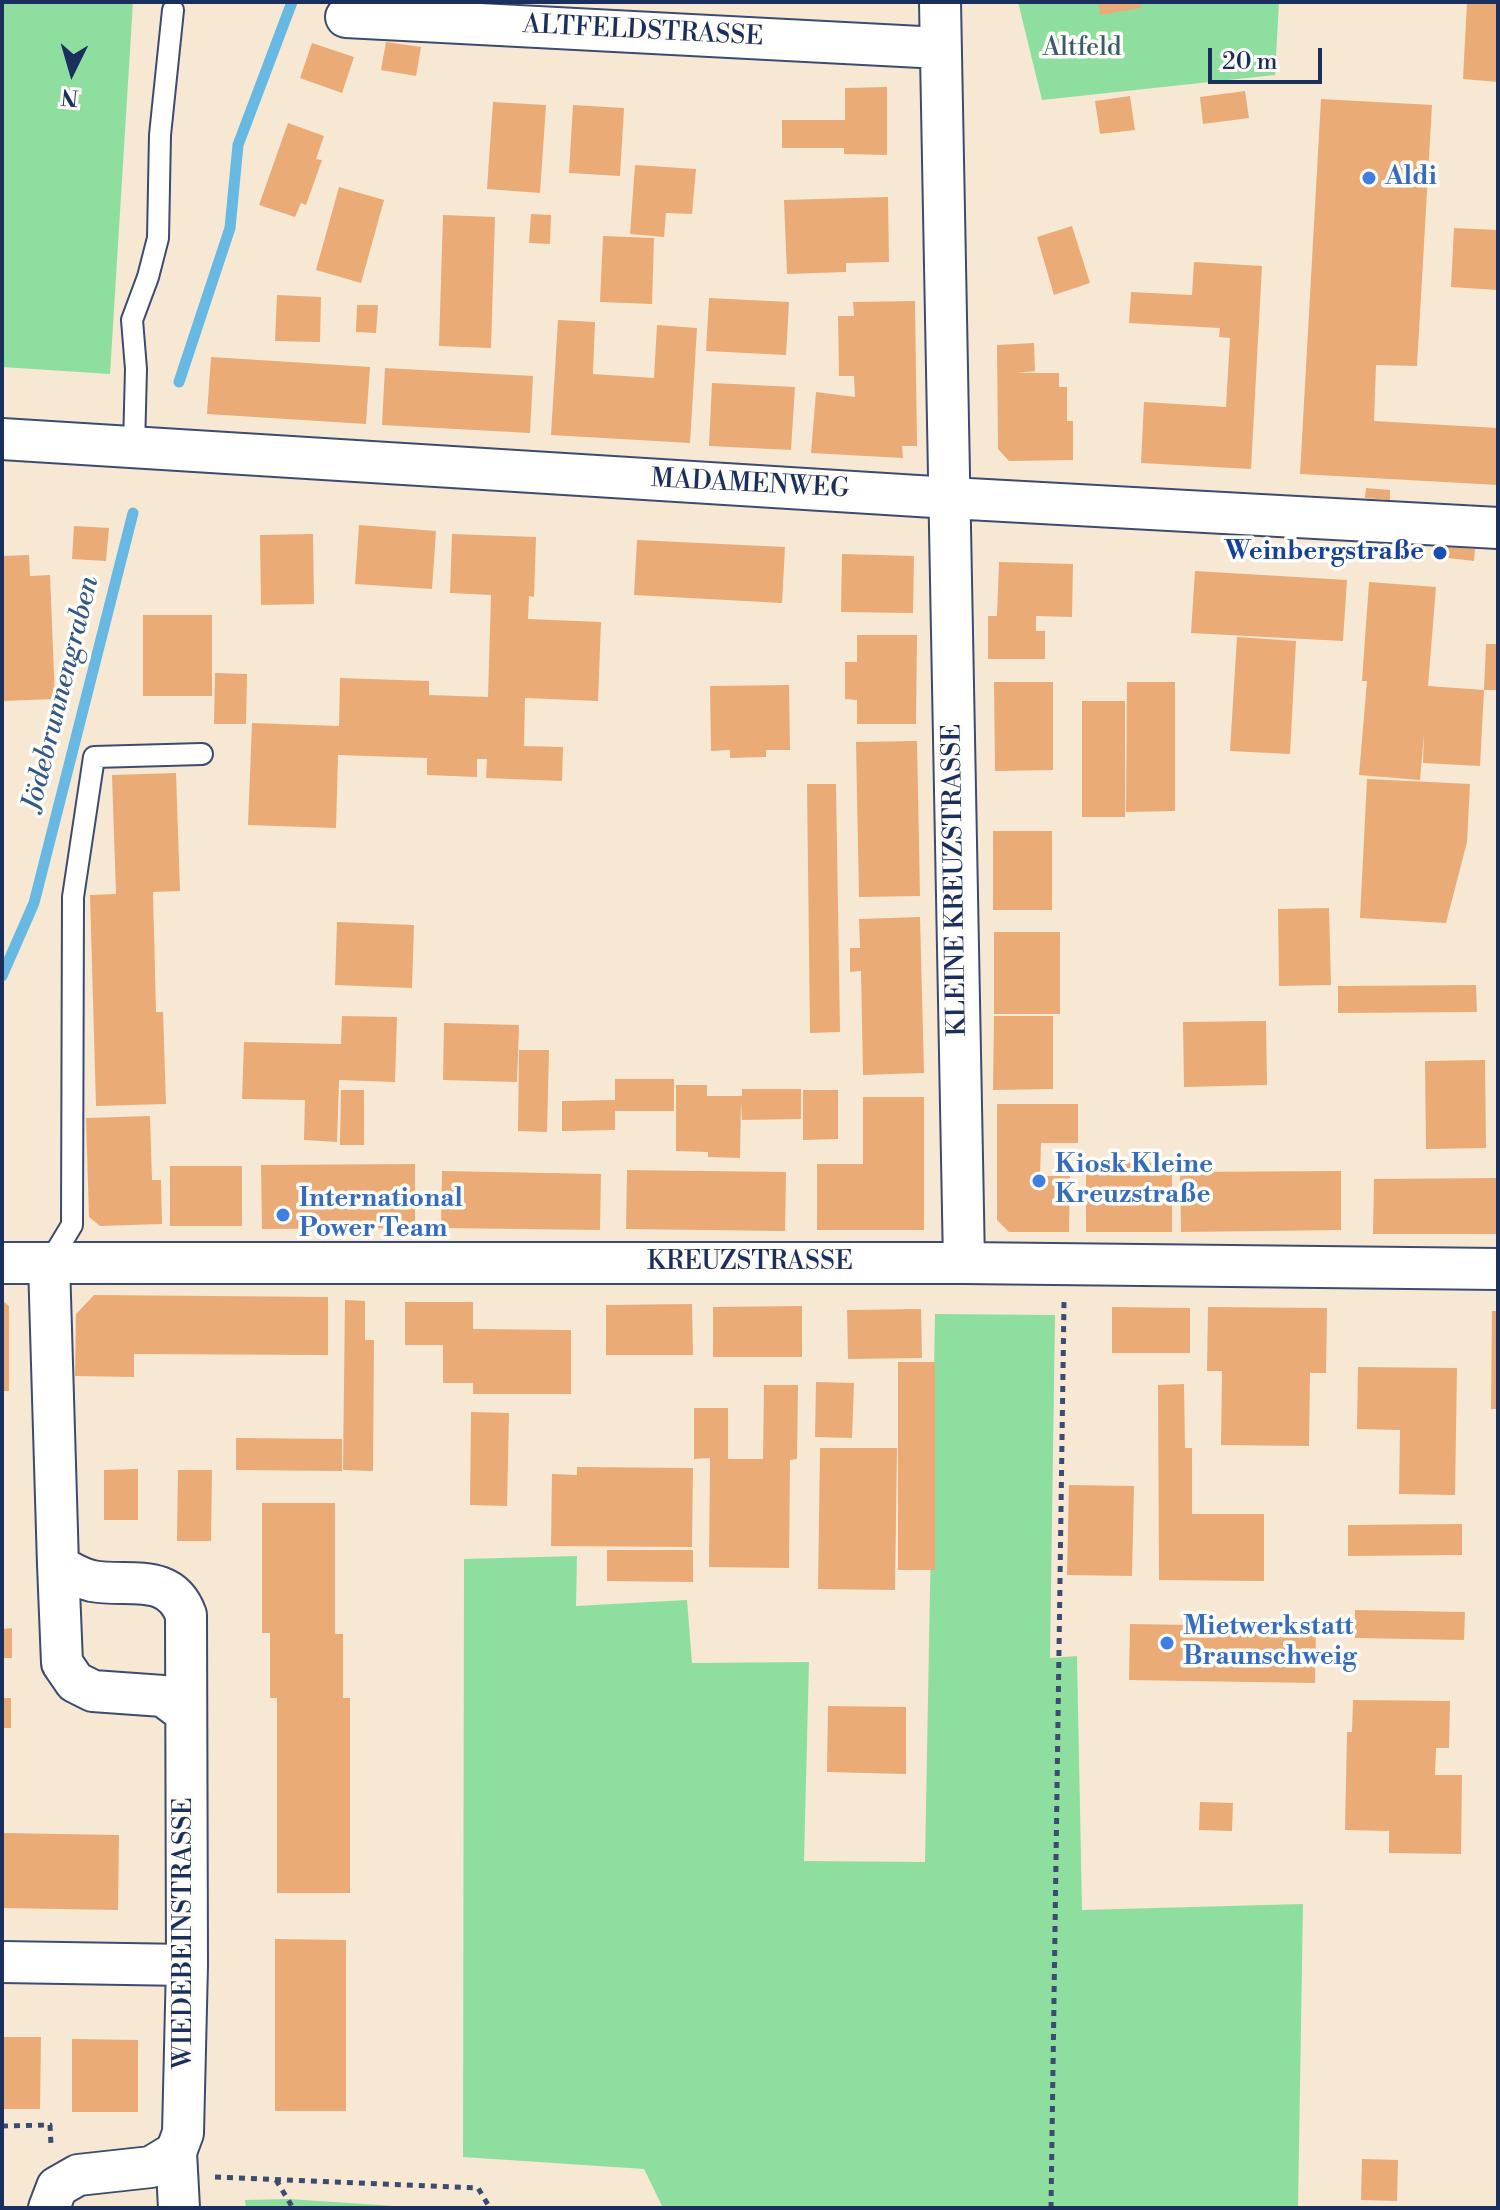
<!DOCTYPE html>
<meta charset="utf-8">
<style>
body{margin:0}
#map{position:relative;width:1500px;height:2210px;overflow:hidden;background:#f7e8d4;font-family:"Libre Bodoni",serif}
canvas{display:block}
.frame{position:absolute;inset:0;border:4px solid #1b2f5e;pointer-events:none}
.north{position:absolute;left:32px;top:32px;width:80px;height:80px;-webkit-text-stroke:6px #fdfcf7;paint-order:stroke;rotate:185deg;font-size:22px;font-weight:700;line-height:32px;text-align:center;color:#1b2f5e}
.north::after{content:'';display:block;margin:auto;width:28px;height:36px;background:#1b2f5e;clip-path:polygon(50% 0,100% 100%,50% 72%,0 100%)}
.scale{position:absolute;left:1208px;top:48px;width:114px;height:36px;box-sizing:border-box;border:4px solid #1b2f5e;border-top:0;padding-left:10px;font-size:24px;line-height:28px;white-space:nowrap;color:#1b2f5e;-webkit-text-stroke:6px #fdfcf7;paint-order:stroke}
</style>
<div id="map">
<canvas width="1500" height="2210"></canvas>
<div class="frame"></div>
<div class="north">N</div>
<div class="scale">20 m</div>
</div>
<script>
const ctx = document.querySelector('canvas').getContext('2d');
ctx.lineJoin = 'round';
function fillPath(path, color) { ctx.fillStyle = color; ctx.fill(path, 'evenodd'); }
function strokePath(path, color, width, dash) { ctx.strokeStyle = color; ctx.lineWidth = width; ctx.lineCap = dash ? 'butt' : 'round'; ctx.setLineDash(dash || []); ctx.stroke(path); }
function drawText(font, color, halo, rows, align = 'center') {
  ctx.font = font + ' "Libre Bodoni",serif'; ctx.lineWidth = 7; ctx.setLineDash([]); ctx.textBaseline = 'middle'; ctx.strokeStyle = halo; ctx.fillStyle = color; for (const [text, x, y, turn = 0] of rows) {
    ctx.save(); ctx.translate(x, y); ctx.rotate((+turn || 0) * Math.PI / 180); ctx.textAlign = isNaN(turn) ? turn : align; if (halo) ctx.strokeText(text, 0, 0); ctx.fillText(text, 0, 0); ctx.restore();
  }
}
fillPath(new Path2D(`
 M2 2H133L110 374 2 367Z
 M1018 2H1279L1275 75 1042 100Z
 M935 1314 1055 1315 1050 1658 1077 1656 1082 1910 1303 1904 1298 2208H663L644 2169 463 2157 464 1559 577 1556 576 1606 687 1600 692 1663 809 1662 804 1861 925 1862Z
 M288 2199 425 2208H246L245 2200Z`), '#8edf9f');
strokePath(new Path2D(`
 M179 382 230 228 238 145 292 2
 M2 976 34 903 133 513`), '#67b9e3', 11);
fillPath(new Path2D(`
 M1098 2H1140L1141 8 1100 15Z
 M1467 2H1498V82L1463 79Z
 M386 42 421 47 416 76 381 70Z
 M312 43 354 57 342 93 300 78Z
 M887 87V155L844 154V148H782V120H845V88Z
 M1245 91 1249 118 1203 124 1200 97Z
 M1130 96 1135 130 1100 134 1095 101Z
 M1321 99 1432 105 1417 366 1376 365 1374 421 1498 428V485L1300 474Z
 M493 102 546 105 540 193 487 189Z
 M573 105 624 108 620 176 569 173Z
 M288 123 324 136 316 159 322 160 306 205 301 203 295 217 259 205Z
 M635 165 696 169 692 214 666 213 664 237 630 234Z
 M339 187 384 200 361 283 316 270Z
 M888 197 889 262 846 263V272L787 274 784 200Z
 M531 214 551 215 550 244 529 243Z
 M443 215 495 217 491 348 439 346Z
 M1072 226 1090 283 1054 295 1037 237Z
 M1454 228 1498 230V290L1451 287Z
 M603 236 654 238 652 304 600 302Z
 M1194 262 1262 266 1251 469 1141 463 1144 402 1226 407 1230 338 1219 337 1220 328 1129 323 1131 292 1192 295Z
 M277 295 321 297 320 342 275 341Z
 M709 298 789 302 786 355 706 351Z
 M915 301 917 446H902L903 458 811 453 816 392 855 397 854 376H839L838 316H854L853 302Z
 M357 305H378L376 333 356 332Z
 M558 320 595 322 593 374 654 378 657 325 697 328 690 443 551 435Z
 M1034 343 1035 371 1017 373H1059V387H1067V421H1073V460L1009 461 998 449 997 345Z
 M211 357 370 367 366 424 207 414Z
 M385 368 533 376 530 433 382 425Z
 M712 383 795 387 791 450 709 446Z
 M1366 488 1390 490V500L1365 498Z
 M359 525 436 531 432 589 355 584Z
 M74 526 109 528 106 561 72 559Z
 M313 534 314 604 261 605 260 535Z
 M452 534 536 537 534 597 529 596 528 619 601 622 598 701 525 698 524 746 563 747 562 781 486 778 487 759H477V777L427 775V758L338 755 336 828 248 825 252 723 339 726 340 678 429 681V695L488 697 491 595 450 593Z
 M637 540 785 547 782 603 634 595Z
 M1448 547 1475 549 1474 561 1448 558Z
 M842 554 914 556 913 613 841 612Z
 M29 555 30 576 50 575 55 699 2 701V556Z
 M999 562 1073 564 1072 617 1036 616V631H1045V659H988V616H997Z
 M1195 571 1347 580 1343 641 1191 633Z
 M1369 582 1436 587 1428 686 1484 690 1480 766 1423 763 1424 734 1420 780 1359 775 1367 681H1362Z
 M143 615H212V696H143Z
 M857 635H917L916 724H857V700L845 699V662H857Z
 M1237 637 1296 641 1290 754 1230 751Z
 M1486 644H1498V690H1484Z
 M215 673 247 674 246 724H214Z
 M994 682H1053V770L995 771Z
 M1127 682H1175V811L1126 812Z
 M789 685 790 750H766V757L730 758V750L711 751 710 686Z
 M1082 701H1125V817H1082Z
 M917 741 920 896 859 897 856 742Z
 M176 773 180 891 153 892 156 1012H163L166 1104 96 1106 90 895 116 894 112 775Z
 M1367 779 1470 784 1467 842 1446 923 1360 918Z
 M807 784H836L840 1032 810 1033Z
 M993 831H1052V910H993Z
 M1329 908 1331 985 1279 986 1278 909Z
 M920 917 924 1073 863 1075 861 971 850 972V948H860L859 919Z
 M337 922 414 925 412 988 335 985Z
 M994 932H1060V1014H994Z
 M1476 985 1477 1012 1338 1013V986Z
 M342 1016 397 1017 395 1082 339 1080 337 1142 304 1140 305 1100 242 1099 244 1042 341 1044Z
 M994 1016H1053V1089L993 1090Z
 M1266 1021 1267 1085 1184 1087 1183 1022Z
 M444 1023 519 1025 517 1082 443 1080Z
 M519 1050H549L547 1132 518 1131Z
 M1485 1060 1486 1148 1426 1149 1425 1061Z
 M615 1079H674V1111H615V1130L562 1131V1101L615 1100Z
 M676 1085H707V1096H742V1089H801V1119L742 1120 741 1101 740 1158 708 1157V1152L676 1151Z
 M341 1090H364V1145H340Z
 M803 1090H838V1139L803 1140Z
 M863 1097H924V1230H817V1164H863Z
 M997 1104H1078V1143H1041L1040 1176H1070L1069 1232H1009L997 1220Z
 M150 1116 152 1180H161L162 1224 100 1226 89 1217 86 1118Z
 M1086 1162 1172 1163V1232H1086Z
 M415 1164V1228L262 1229 261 1165Z
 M170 1166H242V1226H170Z
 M627 1170 786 1172 785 1231 626 1229Z
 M442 1171 601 1174 600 1230 441 1228Z
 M1341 1171V1230L1181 1232 1180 1172Z
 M1498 1178V1234H1373L1374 1179Z
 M94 1295 328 1297V1355L134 1354V1377L75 1376 76 1314Z
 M2 1300 9 1306V1391H2Z
 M345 1300 365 1301V1340H374L373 1471 343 1470Z
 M405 1302H473V1329L571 1330V1394H473V1383H443V1345H405Z
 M692 1304 693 1355H606V1305Z
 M802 1306V1357H713V1307Z
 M1112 1307 1190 1308V1353H1112Z
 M1208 1307 1327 1308 1326 1373H1310L1309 1446 1221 1445 1222 1371H1207Z
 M921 1309 922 1358 848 1359 847 1310Z
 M1492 1311H1498V1409H1491Z
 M898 1362H935V1570H898Z
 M1358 1367 1457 1368 1455 1495 1399 1494 1400 1430 1357 1429Z
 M816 1382 854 1383 852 1438 815 1437Z
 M1184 1384 1185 1448H1192V1514H1264V1581L1159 1580 1158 1385Z
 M764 1385H798L797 1459 790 1460 789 1568 709 1567 710 1458 694 1459V1408H728V1459H763Z
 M471 1412 509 1413 507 1506 470 1505Z
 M236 1438 342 1439V1471L236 1470Z
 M820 1448H897L895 1590 818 1589Z
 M577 1467 693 1468 692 1547 551 1546 552 1474 577 1475Z
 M138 1469V1520H104V1470Z
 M178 1470H212L211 1541H177Z
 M1069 1485 1134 1486 1132 1576 1067 1575Z
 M262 1503H335V1634H343V1698H350V1893H277V1698H270V1633H262Z
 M1462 1524V1555L1348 1556V1525Z
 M607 1550H693V1582L607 1581Z
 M1355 1610 1465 1612 1464 1640 1355 1638Z
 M1130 1624 1316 1627 1315 1683 1129 1680Z
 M12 1628V1658H2V1629Z
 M2 1698H11V1728H2Z
 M1353 1700 1450 1701 1449 1748H1436L1435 1775H1462L1461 1854 1389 1853V1831L1345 1830 1347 1732H1352Z
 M828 1706 906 1707V1774L827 1772Z
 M1200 1802 1233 1803 1232 1831 1199 1830Z
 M2 1833 119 1835 118 1910 2 1908Z
 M275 1939 346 1940V2111H275Z
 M2 2037H41L40 2109H2Z
 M72 2039 138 2040V2112H72Z
 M1362 2159 1398 2160 1397 2201 1361 2200Z`), '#ebab76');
const service = new Path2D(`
 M134 447 136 369 132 320 148 277 158 238 160 135 173 10
 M49 1263 72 1225 73 897 94 757 202 754`);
const minor = new Path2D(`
 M940 2 964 1263
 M346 17 940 48
 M2 439 950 498 1498 528
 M2 1263H964L1498 1269
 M49 1263 58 1565
 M2 1962 187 1965
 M176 2152 183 2133 187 1965 186 1615C170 1571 128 1588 92 1581 79 1578 69 1572 58 1565L62 1663 75 1682 93 1691 163 1696 186 1713
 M49 2208 57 2187 78 2175 151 2167 176 2152 179 2208`);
strokePath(service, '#3c4b70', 24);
strokePath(minor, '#3c4b70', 44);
strokePath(new Path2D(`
 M2 2126 50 2125 51 2145
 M215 2177 478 2188 490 2208
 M276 2180 293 2208
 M1051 2208 1064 1301`), '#3c4b70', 5, [6, 6]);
strokePath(service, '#fff', 20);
strokePath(minor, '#fff', 40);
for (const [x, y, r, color] of [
 [1369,178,8,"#3f7fe0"],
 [1440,553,8,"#1a4fb4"],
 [1039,1181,8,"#3f7fe0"],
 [283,1215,8,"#3f7fe0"],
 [1167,1643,8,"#3f7fe0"]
]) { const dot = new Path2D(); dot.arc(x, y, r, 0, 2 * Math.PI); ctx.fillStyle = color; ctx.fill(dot); strokePath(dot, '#fdfcf7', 3); }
drawText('26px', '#1b2f5e', '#fdfcf7', [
 ["ALTFELDSTRASSE",643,32,3],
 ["MADAMENWEG",750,485,3],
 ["KLEINE KREUZSTRASSE",956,880,-91],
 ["KREUZSTRASSE",750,1263],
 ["WIEDEBEINSTRASSE",185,1933,-90]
]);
drawText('26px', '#385b6e', '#fdfcf7', [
 ["Altfeld",1082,49]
]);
drawText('bold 26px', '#366cbe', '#fdfcf7', [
 ["Aldi",1385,178],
 ["Kiosk Kleine",1055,1166],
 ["Kreuzstraße",1055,1196],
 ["International",299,1200],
 ["Power Team",299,1230],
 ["Mietwerkstatt",1183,1628],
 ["Braunschweig",1183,1658]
], 'left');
drawText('bold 26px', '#164399', '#fdfcf7', [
 ["Weinbergstraße",1424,553]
], 'right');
drawText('italic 28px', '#325886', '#fdfcf7', [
 ["Jödebrunnengraben",62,694,-76]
]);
</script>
